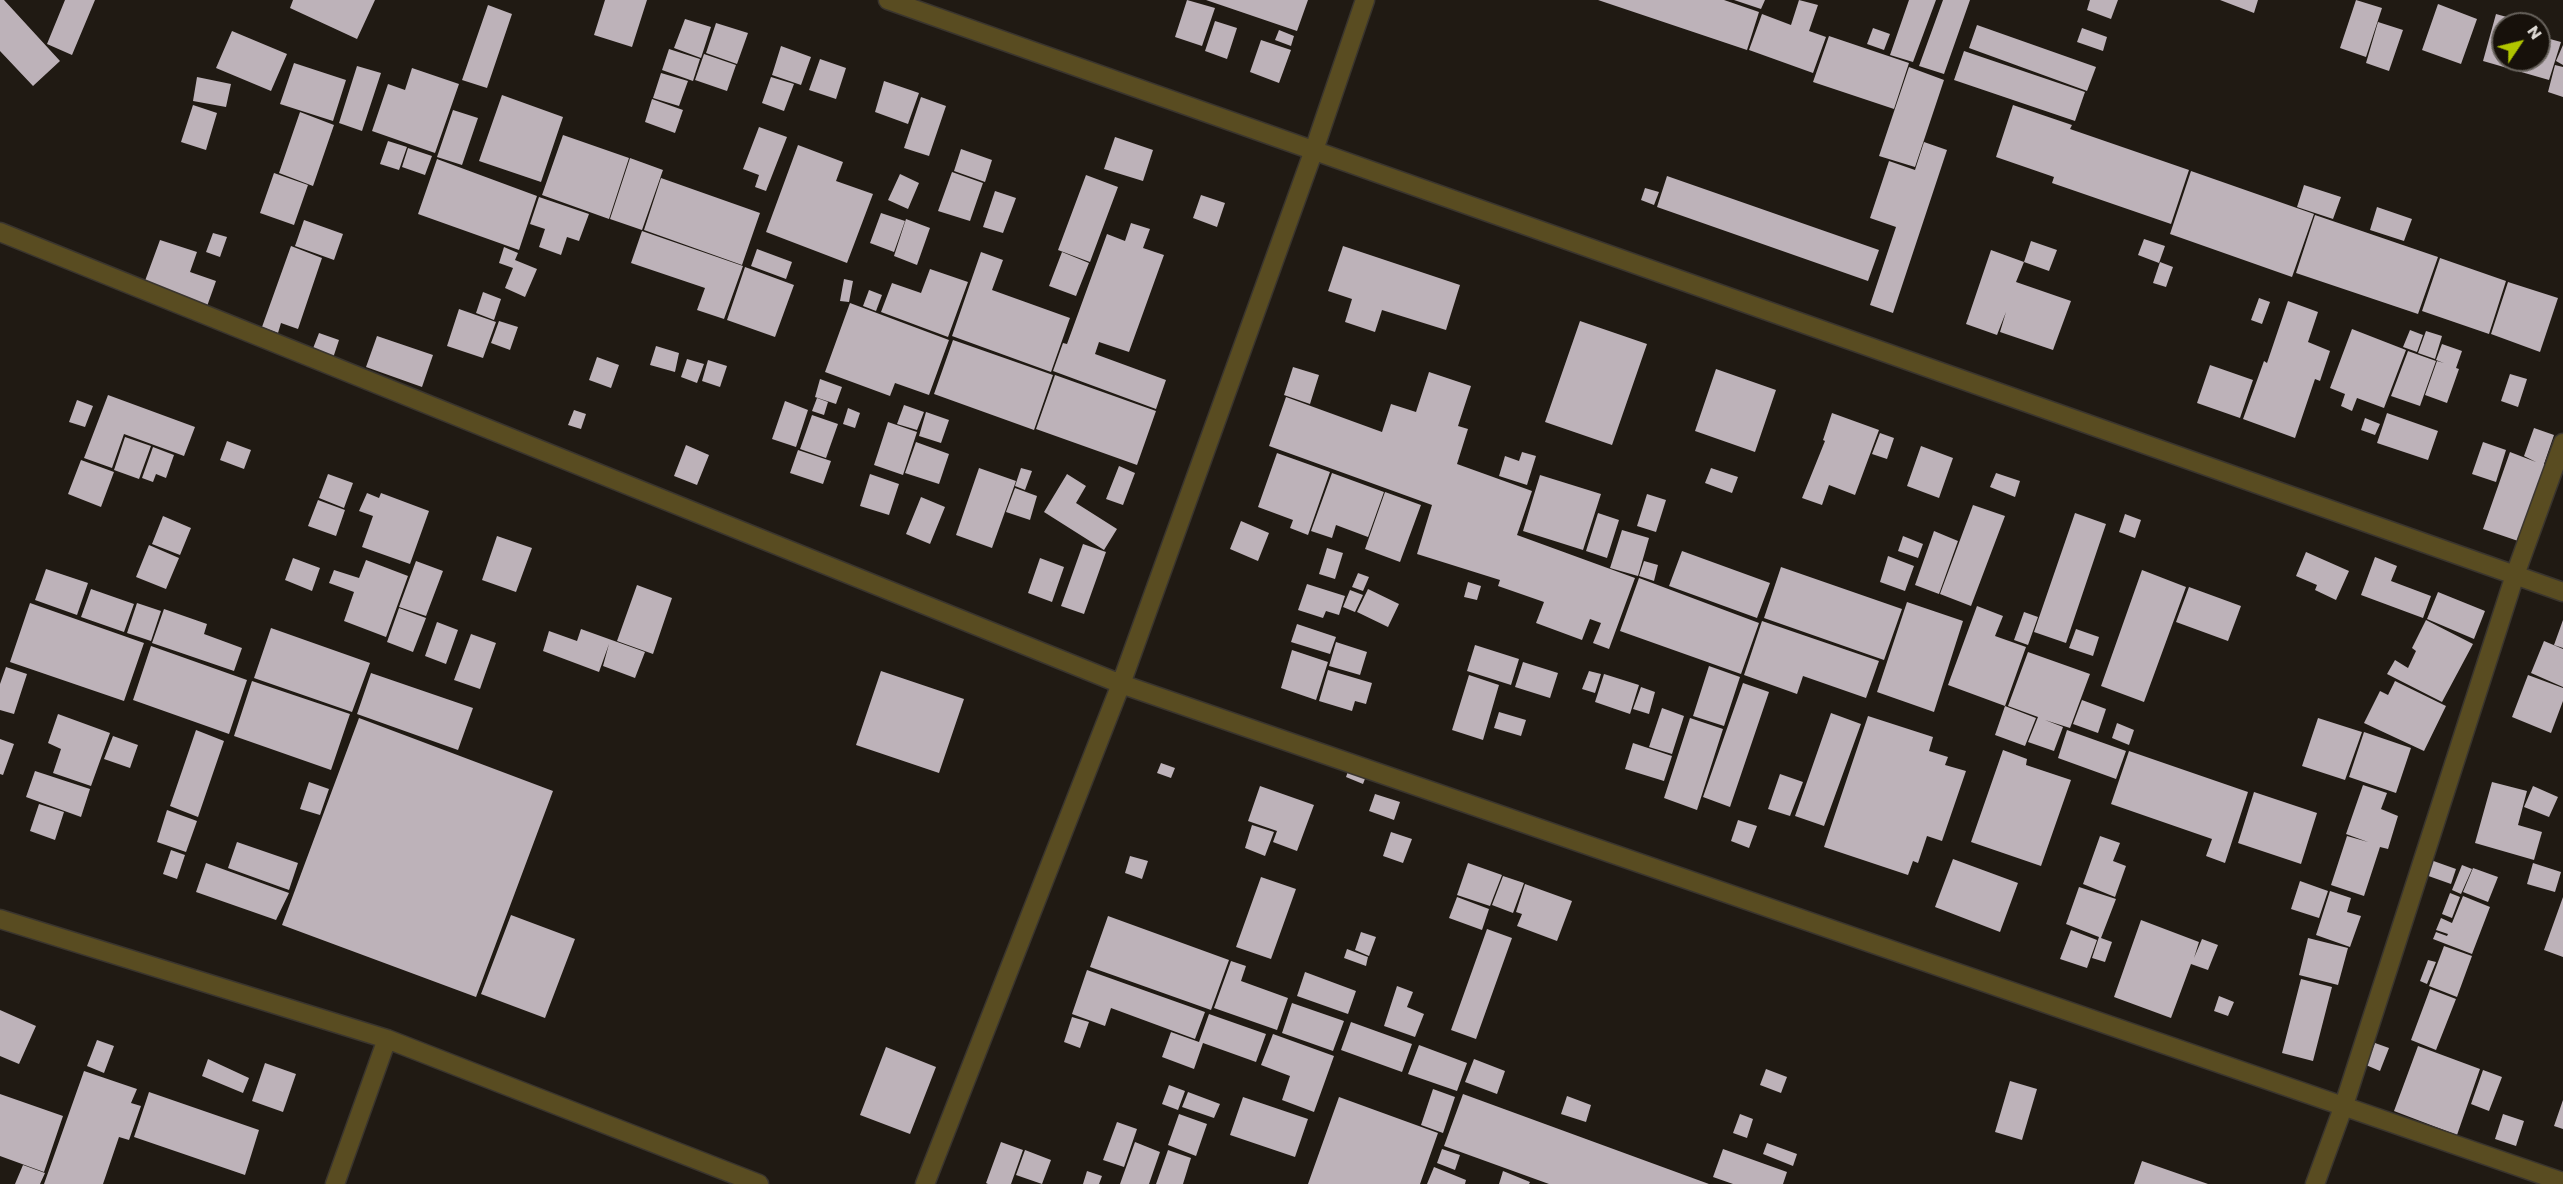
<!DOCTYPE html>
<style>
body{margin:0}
#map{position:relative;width:2563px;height:1184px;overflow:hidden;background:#201a13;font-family:Poppins,sans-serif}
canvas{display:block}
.north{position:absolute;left:2491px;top:12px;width:60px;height:60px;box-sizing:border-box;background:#17110b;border:2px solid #66615b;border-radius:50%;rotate:55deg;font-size:16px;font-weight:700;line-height:24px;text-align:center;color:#dcd8d3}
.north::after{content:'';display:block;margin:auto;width:21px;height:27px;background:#b0c500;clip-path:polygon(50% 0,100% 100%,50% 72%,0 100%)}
</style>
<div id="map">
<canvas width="2563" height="1184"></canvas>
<div class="north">N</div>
</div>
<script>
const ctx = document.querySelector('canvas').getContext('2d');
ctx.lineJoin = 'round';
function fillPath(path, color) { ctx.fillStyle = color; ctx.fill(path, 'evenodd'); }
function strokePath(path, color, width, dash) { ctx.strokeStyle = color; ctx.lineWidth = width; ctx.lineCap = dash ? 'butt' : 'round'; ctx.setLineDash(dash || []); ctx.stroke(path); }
fillPath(new Path2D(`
 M0 0H4L60 61 33 86 0 51Z
 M65 0H95L72 55 47 44Z
 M293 0H375L357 39 290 8Z
 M605 0H647L632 47 594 35Z
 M1187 0 1215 8 1202 46 1175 37Z
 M1206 0H1308L1297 31Z
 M1598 0H1724L1759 12 1747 50Z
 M1734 0H1765L1761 9Z
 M1799 0 1818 5 1809 31 1826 37 1813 73 1749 50 1762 14 1791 25Z
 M1909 0H1936L1913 62 1890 55Z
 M1943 0H1970L1944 74 1919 66Z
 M2090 0H2118L2111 19 2087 10Z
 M2220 0H2258L2254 13Z
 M2356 0 2382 8 2366 57 2340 48Z
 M2438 4 2477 19 2461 64 2422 50Z
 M488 5 512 14 487 88 462 80Z
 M2496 14 2514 19 2512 24H2503V60H2539V36L2561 42 2549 80 2483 61Z
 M685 19 711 27 701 58 674 48Z
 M1215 21 1237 28 1227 59 1205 51Z
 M2378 22 2403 30 2389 71 2366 63Z
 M716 23 748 33 737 64 706 53Z
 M1977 25 2096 67 2087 91 1969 48Z
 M1873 28 1890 34 1884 50 1867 44Z
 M2082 28 2107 37 2103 51 2077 42Z
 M1279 30 1294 36 1291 46 1275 40Z
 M232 31 287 54 271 91 216 68Z
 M1829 36 1909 63 1894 109 1813 82Z
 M1261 40 1291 50 1279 83 1250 72Z
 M2563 45V65L2556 61Z
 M781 46 811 57 801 85 772 75Z
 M669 49 700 59 693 81 662 70Z
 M1964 51 2085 92 2075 121 1954 80Z
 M704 54 736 65 727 91 695 80Z
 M820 59 846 68 836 99 809 90Z
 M294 63 346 80 333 121 280 104Z
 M2555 65 2563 67V97L2548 92Z
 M357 66 381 73 362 131 339 123Z
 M1909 67 1944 80 1915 167 1879 156Z
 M412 68 459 84 435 153 372 131 388 84 405 90Z
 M661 73 688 81 679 106 653 98Z
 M197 77 231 84 226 107 193 101Z
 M771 77 794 84 784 111 762 103Z
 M884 81 919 93 908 124 875 112Z
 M502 95 563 117 541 182 479 161Z
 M921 97 946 106 929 156 904 148Z
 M652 99 683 110 675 133 645 122Z
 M193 105 217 113 206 150 181 142Z
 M2013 105 2072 125 2070 129 2189 170 2171 224 2052 183 2054 177 1996 157Z
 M453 110 478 118 462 165 437 157Z
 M300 112 334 125 313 186 279 173Z
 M759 127 787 137 766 191 755 187 759 175 743 169Z
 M563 135 629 158 609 219 542 195Z
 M1115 137 1153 150 1143 181 1104 169Z
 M388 141 407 147 399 170 380 164Z
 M1924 142 1947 150 1893 313 1870 305 1896 227 1870 218 1889 161 1915 170Z
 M798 145 843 162 836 181 873 194 847 263 766 232Z
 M408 148 432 156 425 175 402 167Z
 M961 149 992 160 985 182 954 171Z
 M630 158 663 170 642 230 610 219Z
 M437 159 537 196 519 250 418 214Z
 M2191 171 2314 214 2292 277 2170 234Z
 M952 172 983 183 970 221 938 211Z
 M274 173 308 185 294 225 260 213Z
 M900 174 919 183 908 209 888 200Z
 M1086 175 1118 187 1090 262 1058 250Z
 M1667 176 1879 250 1868 281 1657 207Z
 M661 178 760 213 742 265 644 230Z
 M2304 185 2341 197 2333 219 2297 207Z
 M1645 188 1659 192 1654 205 1641 200Z
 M995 191 1016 198 1003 233 983 227Z
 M1201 195 1225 203 1217 227 1193 218Z
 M539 197 589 214 579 241 567 237 561 255 539 247 545 229 530 224Z
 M2377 207 2412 219 2404 241 2370 230Z
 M881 213 905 221 894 252 870 243Z
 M2315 215 2438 257 2418 314 2296 273Z
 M906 219 930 228 917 265 894 256Z
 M304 220 343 234 334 260 295 246Z
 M1131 223 1150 229 1143 248 1164 255 1129 352 1099 342 1095 354 1166 380 1156 409 1053 371 1063 343 1067 344 1107 234 1125 241Z
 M642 231 743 266 724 319 697 310 705 288 631 263Z
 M213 233 227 237 220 257 206 252Z
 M2144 239 2165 246 2159 263 2138 255Z
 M160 240 197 252 190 272 216 281 205 312 142 289Z
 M2031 241 2057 250 2049 271 2024 262Z
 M291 246 322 258 298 329 281 323 278 333 262 327Z
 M1343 246 1460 285 1446 330 1382 310 1375 332 1345 322 1352 299 1328 291Z
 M504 247 518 253 515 260 537 269 525 297 505 288 513 268 499 263Z
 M757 249 792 262 786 279 751 266Z
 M1991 250 2024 262 2016 282 2071 301 2053 350 2000 332 2006 312 1997 335 1966 324Z
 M981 252 1003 260 992 290 1070 318 1051 372 952 336Z
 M1062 252 1089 263 1076 296 1049 286Z
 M2440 258 2506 281 2489 334 2422 311Z
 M2160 262 2173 267 2166 287 2153 283Z
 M745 267 794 285 775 337 727 320Z
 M930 269 968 282 948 337 881 312 892 283 921 293Z
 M844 279 853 281 849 302 840 301Z
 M2508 282 2558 298 2540 352 2491 334Z
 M869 290 882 295 876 311 863 306Z
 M483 292 501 299 494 320 476 313Z
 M2259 298 2270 302 2262 324 2251 320Z
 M2288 301 2318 312 2308 342 2330 351 2320 381 2315 379 2295 438 2243 419 2264 361 2267 363Z
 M850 303 949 340 929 395 895 383 890 396 825 372Z
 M459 309 496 322 483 358 447 346Z
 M499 321 518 327 510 350 491 343Z
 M1580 321 1647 344 1612 445 1545 422Z
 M2352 329 2406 350 2384 408 2357 398 2352 411 2341 406 2345 394 2330 388Z
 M2410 330 2423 335 2417 352 2403 347Z
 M2426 331 2442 336 2435 359 2418 353Z
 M319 333 339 340 333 358 312 351Z
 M377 336 433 355 422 387 366 367Z
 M953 340 1053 375 1034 430 934 394Z
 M2442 344 2462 351 2456 368 2459 369 2447 403 2425 395 2437 361 2444 363 2436 360Z
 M656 346 679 353 675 372 650 365Z
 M2408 351 2436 361 2420 406 2391 396Z
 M597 357 619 365 611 388 589 380Z
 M687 359 704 364 697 383 681 377Z
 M708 360 727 366 720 387 702 381Z
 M2210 365 2253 380 2240 418 2197 403Z
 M1293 367 1319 375 1310 404 1284 395Z
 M1716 369 1776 390 1755 452 1695 431Z
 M1429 372 1471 386 1458 426 1468 429 1457 464 1532 491 1517 535 1635 578 1609 649 1593 643 1601 623 1590 619 1582 640 1536 623 1544 602 1498 586 1500 580 1417 554 1432 505 1269 446 1286 397 1382 432 1391 404 1416 412Z
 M2510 374 2527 379 2518 407 2501 401Z
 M1055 375 1156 411 1137 465 1036 429Z
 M820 379 842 387 836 404 815 397Z
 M108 395 195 427 184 456 124 434 112 468 84 458Z
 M817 398 828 402 824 415 812 411Z
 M77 400 93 406 85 427 69 422Z
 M785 401 808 410 796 447 772 439Z
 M904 405 924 412 917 430 897 424Z
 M848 408 860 413 855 428 843 424Z
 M574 410 586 414 581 429 568 425Z
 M926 412 949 420 941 443 919 436Z
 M1832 413 1879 430 1855 495 1829 485 1822 505 1802 498 1825 441 1823 440Z
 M2387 413 2438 431 2428 460 2377 443Z
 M812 415 838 424 826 458 800 449Z
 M2365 418 2380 424 2375 435 2361 430Z
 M888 422 917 432 903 475 874 465Z
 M2534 428 2554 435 2544 464 2546 465 2521 542 2483 529 2510 452 2536 462 2524 456Z
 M1880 433 1894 438 1887 459 1872 454Z
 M125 437 151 446 139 479 114 470Z
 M227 441 251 450 244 469 220 460Z
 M916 442 949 454 939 484 905 473Z
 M2483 442 2506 450 2496 482 2472 474Z
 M686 445 709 455 697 485 674 476Z
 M1921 446 1953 458 1939 498 1907 486Z
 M153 447 174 455 166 478 156 474 153 482 142 478Z
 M798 450 831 461 823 484 790 473Z
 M1522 452 1536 456 1527 485 1499 476 1505 456 1519 461Z
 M1277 453 1330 472 1308 535 1290 528 1293 520 1258 507Z
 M81 460 114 472 101 507 68 494Z
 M1119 466 1135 473 1123 505 1106 499Z
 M979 468 1016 481 992 548 956 535Z
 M1021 468 1032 471 1025 490 1015 486Z
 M1711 468 1738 477 1732 493 1705 483Z
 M1332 473 1384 492 1368 537 1336 525 1332 538 1311 531Z
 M1996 473 2020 481 2015 497 1990 487Z
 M328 474 353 483 344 508 319 498Z
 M870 474 899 484 889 515 860 506Z
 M1067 474 1086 486 1076 503 1117 529 1104 550 1044 512Z
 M1540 475 1601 494 1583 550 1523 531Z
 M1015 488 1037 496 1030 520 1006 512Z
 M1385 492 1421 505 1400 562 1365 549Z
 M367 493 379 498 381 493 429 511 410 564 362 547 373 516 359 511Z
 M1647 494 1666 500 1656 532 1637 526Z
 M921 497 945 507 930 544 906 534Z
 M318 500 345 510 336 536 308 526Z
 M1973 505 2005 516 1971 606 1940 594Z
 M1598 513 1619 520 1607 558 1586 551Z
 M2075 513 2106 524 2066 643 2034 632Z
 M2125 514 2141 520 2135 538 2119 532Z
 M163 516 191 528 180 555 152 544Z
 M1241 521 1269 533 1258 561 1230 549Z
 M1622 530 1649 538 1638 576 1610 568Z
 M1934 531 1958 541 1939 594 1915 585Z
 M497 536 532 548 516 592 482 580Z
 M1903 536 1923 544 1918 558 1898 551Z
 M1083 544 1106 552 1084 614 1061 606Z
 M149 545 179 558 166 589 136 577Z
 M1327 548 1343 553 1335 579 1319 574Z
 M1682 551 1770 583 1757 618 1669 586Z
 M2306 552 2349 571 2336 600 2315 590 2317 585 2296 576Z
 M1888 556 1914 566 1905 591 1880 582Z
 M2375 557 2397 566 2391 581 2431 596 2423 618 2361 595Z
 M293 558 320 568 312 591 285 580Z
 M1040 558 1064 567 1052 602 1028 593Z
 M366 560 408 576 386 637 344 621 354 592 329 583 334 570 359 578Z
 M416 561 443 571 426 616 399 607Z
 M1644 561 1658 565 1654 581 1639 576Z
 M1781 567 1902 609 1884 660 1764 618Z
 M46 569 88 583 77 615 35 600Z
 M2142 570 2186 587 2144 702 2101 686Z
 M1358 573 1369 577 1363 591 1352 587Z
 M1639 578 1759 623 1741 674 1620 631Z
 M1468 582 1481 586 1477 600 1464 597Z
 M1307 584 1345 596 1339 615 1326 611 1323 618 1298 610Z
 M637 585 672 598 653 654 617 641Z
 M2189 587 2241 606 2228 641 2176 622Z
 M91 589 134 604 124 632 81 617Z
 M1368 589 1399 604 1388 627 1357 612Z
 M1350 590 1363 595 1355 612 1343 607Z
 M2438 592 2485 611 2474 639 2427 619Z
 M1907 602 1963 621 1934 712 1877 692Z
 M30 603 144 643 124 701 10 662Z
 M137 603 161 611 151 641 127 633Z
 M1977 606 2003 616 1995 636 2026 647 2005 706 1948 685Z
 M399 608 426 618 413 652 387 642Z
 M164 609 207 624 204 634 242 648 234 671 152 643Z
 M2024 612 2038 617 2028 645 2014 640Z
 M2426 620 2473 644 2442 702 2387 674 2395 660 2408 668 2416 651 2412 648Z
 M2563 620V648L2554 645Z
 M1762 621 1879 661 1866 698 1803 676 1797 694 1744 675Z
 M437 622 458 630 446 664 425 656Z
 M1297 624 1336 637 1330 654 1291 642Z
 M271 628 370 663 352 712 254 678Z
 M581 629 645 652 635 678 603 666 609 644 599 672 543 651 549 631 577 641Z
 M2076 629 2099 637 2093 656 2069 648Z
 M471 634 496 643 480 689 454 680Z
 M2544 641 2563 649V687L2531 673Z
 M1336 642 1367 652 1360 675 1329 666Z
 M1475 645 1519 659 1511 685 1467 671Z
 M151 646 247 680 229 734 133 700Z
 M1292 650 1328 662 1316 700 1281 688Z
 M2028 652 2090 674 2070 728 2045 720 2063 727 2054 751 2028 742 2038 717 2008 706Z
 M1523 662 1558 673 1550 698 1515 687Z
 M1709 666 1740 677 1724 726 1693 716Z
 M6 667 27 674 14 714 0 710V684Z
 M1328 670 1372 683 1366 704 1355 701 1352 711 1319 701Z
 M881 671 964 699 939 773 856 745Z
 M1589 671 1601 674 1595 693 1582 689Z
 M371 673 473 708 458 750 357 714Z
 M1604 674 1639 685 1630 714 1595 702Z
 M1469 675 1499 685 1483 740 1452 730Z
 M2528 675 2563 688V701L2551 733 2512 717Z
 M252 681 350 714 331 770 234 736Z
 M2395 681 2446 706 2424 751 2364 723 2380 691 2388 695Z
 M1743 683 1769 692 1730 807 1703 797Z
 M1641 687 1655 692 1649 714 1633 709Z
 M2082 700 2106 709 2098 733 2073 724Z
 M2005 706 2036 718 2025 746 1995 735Z
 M1662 708 1684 716 1672 754 1649 747Z
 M1499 712 1526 720 1521 736 1494 728Z
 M1831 713 1861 724 1824 826 1795 816Z
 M58 714 110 733 91 786 53 773 61 749 48 743Z
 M1868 716 1933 737 1929 751 1948 757 1945 765 1966 771 1942 841 1927 836 1918 863 1913 861 1908 875 1824 847Z
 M359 718 553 791 476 997 282 925Z
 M1690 718 1723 729 1697 810 1664 798Z
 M2318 718 2362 732 2345 780 2302 766Z
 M2117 723 2134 730 2129 745 2112 738Z
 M196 730 224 741 198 817 170 806Z
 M2067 730 2126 751 2116 779 2058 758Z
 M2364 732 2411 748 2396 793 2349 777Z
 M113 736 138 745 130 768 104 759Z
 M0 739 14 744 3 775 0 774Z
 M1633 743 1672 756 1664 781 1625 769Z
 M2003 750 2027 759 2026 765 2071 780 2041 866 1971 842Z
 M2129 751 2248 792 2225 863 2206 856 2212 839 2111 804Z
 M1353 757 1371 763 1363 784 1346 777Z
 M1161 763 1175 768 1171 778 1157 773Z
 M35 771 90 789 81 817 26 797Z
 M1780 774 1803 782 1790 816 1768 809Z
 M309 782 329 789 320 815 300 809Z
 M2492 782 2527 791 2518 825 2542 832 2534 860 2475 843Z
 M2363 785 2387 793 2381 809 2398 816 2388 849 2380 847 2364 896 2331 885 2347 836 2368 842 2346 834Z
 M1260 786 1314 805 1297 851 1273 842 1277 831 1248 821Z
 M2533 786 2558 797 2549 817 2524 807Z
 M2254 792 2317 813 2301 864 2238 843Z
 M1375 794 1400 802 1394 820 1369 811Z
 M39 804 64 812 55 840 30 831Z
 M167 810 197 821 186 852 157 842Z
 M1738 820 1757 826 1749 848 1731 841Z
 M1252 825 1274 832 1265 856 1245 848Z
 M1391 832 1412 839 1403 863 1383 856Z
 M2100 836 2120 843 2113 861 2126 866 2115 897 2083 884Z
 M237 842 298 863 289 890 228 868Z
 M171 850 185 855 177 879 163 874Z
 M1130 856 1148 861 1142 879 1125 873Z
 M2425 858 2456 869 2451 884 2420 873Z
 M1953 859 2018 883 2000 932 1935 907Z
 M206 863 289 893 276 920 196 892Z
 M1468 863 1502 875 1490 906 1457 895Z
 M2533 863 2561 872 2555 892 2527 884Z
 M2462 865 2472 869 2461 894 2452 890Z
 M2473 868 2498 877 2488 902 2463 892Z
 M1503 876 1524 883 1513 913 1492 905Z
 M1261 877 1296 889 1271 959 1236 947Z
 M2300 881 2328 891 2319 918 2291 909Z
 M1525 884 1572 901 1557 941 1517 926 1522 914 1516 912Z
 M2079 887 2116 899 2101 938 2112 942 2105 962 2092 958 2099 937 2066 924Z
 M2330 891 2351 898 2347 912 2361 916 2350 947 2316 935Z
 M2450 893 2460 897 2452 918 2442 914Z
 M2463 896 2490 907 2472 954 2433 939 2436 932 2447 936 2448 934 2436 930 2441 918 2452 923Z
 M1457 897 1489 909 1482 930 1449 918Z
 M2563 897V957L2544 950Z
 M511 915 575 939 545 1018 481 994Z
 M1108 916 1229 960 1211 1010 1090 967Z
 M2141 920 2199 942 2194 958 2202 939 2218 945 2208 970 2191 964 2171 1018 2114 997Z
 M1487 929 1512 938 1476 1039 1451 1030Z
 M2071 930 2097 940 2087 968 2060 959Z
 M1361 932 1376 937 1369 956 1355 950Z
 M2308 938 2348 948 2338 985 2299 975Z
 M2444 946 2472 956 2457 997 2429 986Z
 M1347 949 1368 957 1366 966 1344 958Z
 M2428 960 2436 962 2427 984 2420 981Z
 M1231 961 1246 966 1241 981 1288 998 1277 1030 1214 1008Z
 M1087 970 1205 1012 1195 1039 1111 1008 1105 1026 1072 1014Z
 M1305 972 1356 991 1348 1014 1297 996Z
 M2301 979 2332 987 2313 1061 2282 1053Z
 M1397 986 1413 992 1407 1007 1424 1014 1415 1037 1384 1026Z
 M2430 989 2456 999 2436 1050 2411 1040Z
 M2219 996 2234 1002 2228 1016 2214 1011Z
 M1292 1003 1344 1021 1333 1051 1282 1033Z
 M0 1010 36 1026 19 1064 0 1056Z
 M1209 1014 1266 1034 1256 1062 1203 1043 1194 1069 1162 1057 1171 1032 1199 1042Z
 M1072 1017 1089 1022 1080 1048 1064 1042Z
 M1351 1022 1412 1044 1402 1072 1341 1050Z
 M1273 1034 1334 1056 1314 1112 1282 1100 1290 1076 1261 1065Z
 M97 1040 114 1046 104 1073 87 1066Z
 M2375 1043 2389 1048 2380 1071 2366 1065Z
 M1419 1045 1467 1063 1457 1091 1408 1074Z
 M2418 1046 2480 1069 2457 1135 2394 1111Z
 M886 1047 936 1067 910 1134 860 1115Z
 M208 1059 249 1078 243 1093 202 1076Z
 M1474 1059 1505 1071 1497 1094 1465 1082Z
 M265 1063 296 1074 283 1112 252 1101Z
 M1766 1069 1787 1077 1781 1093 1760 1085Z
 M2483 1070 2502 1077 2489 1111 2471 1104Z
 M84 1071 137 1089 131 1103 141 1106 129 1140 119 1137 103 1184H44Z
 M2010 1081 2037 1089 2022 1140 1995 1132Z
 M1169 1085 1185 1091 1178 1110 1162 1104Z
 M1433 1089 1455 1097 1443 1133 1421 1125Z
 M149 1092 259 1130 245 1175 134 1137Z
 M1188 1092 1220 1104 1214 1118 1182 1107Z
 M0 1094 63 1116 44 1172 0 1156Z
 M1463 1094 1709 1184H1549L1444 1146Z
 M1567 1096 1591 1105 1586 1122 1561 1114Z
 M1243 1097 1308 1119 1295 1157 1230 1135Z
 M1339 1097 1438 1133 1420 1184H1308Z
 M2563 1100V1129L2554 1126Z
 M1179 1114 1207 1124 1196 1156 1168 1145Z
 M1740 1114 1753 1119 1747 1138 1733 1133Z
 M2503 1114 2524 1121 2516 1146 2495 1139Z
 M1117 1122 1137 1129 1124 1167 1103 1160Z
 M1001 1142 1023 1150 1011 1184H988L986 1183Z
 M1135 1142 1160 1152 1149 1184H1120Z
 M1767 1143 1797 1154 1793 1166 1763 1154Z
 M1442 1149 1460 1155 1455 1170 1437 1163Z
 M1723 1149 1787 1172 1783 1184H1733L1713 1177Z
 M1025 1150 1051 1160 1042 1184 1016 1175Z
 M1168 1150 1191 1158 1183 1184H1156Z
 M2142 1161 2208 1184H2134Z
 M23 1165 45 1173 40 1184H15Z
 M1434 1167 1466 1180 1465 1184H1427Z
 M1087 1171 1102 1176 1099 1184H1083Z
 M1503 1171 1530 1182 1529 1184H1499Z`), '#bdb2b9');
const street = new Path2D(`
 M888 0 2563 592
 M0 232 1121 684 2563 1182
 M0 919 387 1039 759 1184
 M335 1184 387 1039
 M925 1184 1121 684 1314 150 1365 0
 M2315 1184 2344 1105 2515 575 2563 443`);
strokePath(street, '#3a352e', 21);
strokePath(street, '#594c21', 18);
</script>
